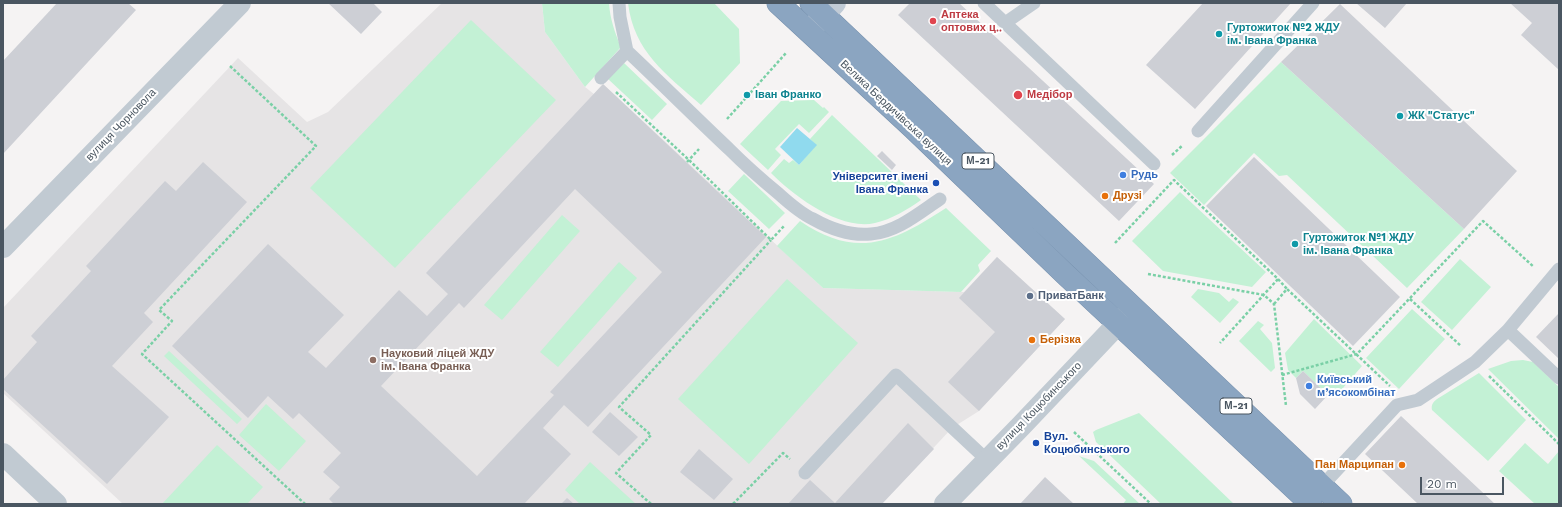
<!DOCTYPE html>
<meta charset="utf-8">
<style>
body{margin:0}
#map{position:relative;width:1562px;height:507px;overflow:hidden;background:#f5f3f3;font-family:"Work Sans",sans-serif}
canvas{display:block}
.frame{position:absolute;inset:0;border:4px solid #4a5661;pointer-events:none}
.scale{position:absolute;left:1420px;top:477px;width:84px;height:18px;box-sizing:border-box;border:2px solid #4a5661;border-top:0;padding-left:5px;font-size:12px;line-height:14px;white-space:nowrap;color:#4a5661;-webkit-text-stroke:3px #fff;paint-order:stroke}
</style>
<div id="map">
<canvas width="1562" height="507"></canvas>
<div class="frame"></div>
<div class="scale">20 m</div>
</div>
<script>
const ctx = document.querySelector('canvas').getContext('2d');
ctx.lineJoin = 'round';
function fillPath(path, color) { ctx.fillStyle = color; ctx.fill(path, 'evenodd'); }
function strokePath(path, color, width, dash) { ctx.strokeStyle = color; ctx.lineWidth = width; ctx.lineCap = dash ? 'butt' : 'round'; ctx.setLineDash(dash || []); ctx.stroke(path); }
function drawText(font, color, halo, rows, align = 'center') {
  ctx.font = font + ' "Work Sans",sans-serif'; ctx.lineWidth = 4; ctx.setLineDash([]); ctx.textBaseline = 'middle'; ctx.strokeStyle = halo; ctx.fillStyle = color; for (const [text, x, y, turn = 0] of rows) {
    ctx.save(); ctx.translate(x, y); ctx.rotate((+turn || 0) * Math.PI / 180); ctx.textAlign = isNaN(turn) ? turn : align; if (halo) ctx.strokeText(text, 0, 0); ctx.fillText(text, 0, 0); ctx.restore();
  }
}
fillPath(new Path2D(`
 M442 3H542L545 32 585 87 594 94 603 84 823 288 964 292 997 257 1065 319 979 411 952 428 881 504H123L3 393V308L238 58 307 122 328 112Z`), '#e6e4e5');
fillPath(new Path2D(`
 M542 3H609C610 19 615 33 621 47L585 87 545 32Z
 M628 3H714L739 29 740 63 701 105C666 74 634 52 628 3Z
 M471 20 556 100 395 268 310 188Z
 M1281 62 1464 229 1407 288 1287 175 1279 176 1254 153 1204 205 1170 173Z
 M624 63 667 104 652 120 608 79Z
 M814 100 823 108 824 107 829 112 809 133 799 124 775 149 781 155 768 170 740 144 781 101Z
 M832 115 921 200C907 210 892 219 875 223 840 231 794 196 771 173L784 159 789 163 793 160 799 165 816 145 810 139Z
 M744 174 785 213 769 229 728 191Z
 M1180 192 1266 272 1252 287 1163 271 1132 241Z
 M946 208 991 251 978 265 980 271 961 292 823 288 777 246 800 221C857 260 894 242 946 208Z
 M562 215 580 231 502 320 484 305Z
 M1460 259 1491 287 1452 330 1421 302Z
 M619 262 637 278 558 367 540 352Z
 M787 279 858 343 749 464 678 399Z
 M1198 289 1219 293 1229 302 1233 298 1239 302 1220 323 1191 297Z
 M1412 309 1445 339 1399 389 1366 358Z
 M1314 319 1362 366 1337 395 1329 397 1328 395 1303 371 1296 378 1288 370 1285 353Z
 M1258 321 1264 325 1260 329 1272 343 1275 368 1271 372 1239 341Z
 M169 351 242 419 237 424 164 356Z
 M1523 360 1533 362 1559 387V439L1488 369 1511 361Z
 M1479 373 1526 420 1488 461 1432 410C1431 405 1433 402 1437 399Z
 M266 404 306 441 279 471 239 435Z
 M1139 413 1234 504H1161L1096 442 1093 432 1096 430Z
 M1525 443 1548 464 1559 451V504H1535L1499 471Z
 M217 445 263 487 247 504H162Z
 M1079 456 1094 461 1140 504H1123L1126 500Z
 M590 462 636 504H580L565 490Z`), '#c3f1d5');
fillPath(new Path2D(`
 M797 128 817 145 799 165 780 147Z`), '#90daee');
fillPath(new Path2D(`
 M57 3H128L136 10 3 154V61Z
 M328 3H373L382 12 361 34Z
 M910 3H959L1154 184 1119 221 898 15Z
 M1203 3H1291L1195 109 1146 65Z
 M1356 3H1407L1385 28Z
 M1510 3H1559V70L1521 35 1532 23Z
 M1340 4 1517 171 1464 229 1281 62Z
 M603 84 766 237 588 427 564 405 543 428 571 454 524 504H334L329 499 340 487 323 472 341 453 299 413 293 419 268 396 248 418 172 346 268 244 344 315 308 352 326 368 399 290 427 316 448 294 426 273ZM575 189 662 272 550 392 554 395 477 476 381 386 459 303 464 308Z
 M882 151 896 165 892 170 877 156Z
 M1254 157 1400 297 1353 346 1206 206Z
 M203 162 247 202 144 313 153 322 112 366 169 417 107 484 3 389V380L37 342 31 336 91 271 86 266 165 181 176 191Z
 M997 257 1065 319 979 411 948 382 995 332 959 298Z
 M1559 313V359L1536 337Z
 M1303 371 1328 395 1315 409 1300 394 1296 378Z
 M610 412 638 437 619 456 592 432Z
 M1401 416 1495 504H1418L1365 454Z
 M908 423 934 449 882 504H788L810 480 835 503Z
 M699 449 733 479 714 500 680 472Z
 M1045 477 1074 504H1020Z
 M567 498 574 504H561Z`), '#cdcfd5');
const highway = new Path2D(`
 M778 3 913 128 1066 275 1311 504
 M811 3 1341 504`);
strokePath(highway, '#7690ad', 23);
strokePath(new Path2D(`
 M230 66 316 146 159 310 172 321 142 354 305 504
 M616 92 689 160 771 240 784 226
 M727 119 786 53
 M1172 155 1183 145
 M687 162 699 149
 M1115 243 1174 180 1278 279 1220 343
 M1148 274 1264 295 1274 304 1286 406
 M1278 279 1287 289
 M1410 299 1461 346
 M1274 304 1287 289 1390 386
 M1282 375 1357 354 1483 221 1534 267
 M1489 376 1559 444
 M1074 432 1151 504
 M651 504 616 473 651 435 619 407 771 240
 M733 504 783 453 790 459`), '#7ad0a6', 2.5, [3, 2]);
strokePath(new Path2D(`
 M619 3 620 17 627 51
 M984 3 1154 164
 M1005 23 1034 3
 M601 78 627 51C661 83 695 117 729 149 745 165 762 180 779 194 789 203 800 213 813 219 829 228 851 236 871 234 897 232 919 213 940 199
 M1198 131 1313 3
 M1508 330 1559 378
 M805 473 896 375 987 460
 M1322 486 1397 405 1418 400 1475 362 1508 330 1559 269`), '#c1cad2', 13);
strokePath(new Path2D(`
 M3 247 240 3
 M3 454 56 504
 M945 504 1021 426 1131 310`), '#c1cad2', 22);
strokePath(new Path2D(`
 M811 29 835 3`), '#c1cbd6', 22);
strokePath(highway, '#8ba5c1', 22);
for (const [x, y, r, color] of [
 [933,21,4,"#e0444e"],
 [1219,34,4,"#0f9aa8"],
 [747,95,4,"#0f9aa8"],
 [1018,95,5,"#e0444e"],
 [1400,116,4,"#0f9aa8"],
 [1123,175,4,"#3f7fe0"],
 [936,183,4,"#1a4fb4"],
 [1105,196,4,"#e8710a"],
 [1295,244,4,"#0f9aa8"],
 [1030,296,4,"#5c6f8a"],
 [1032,340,4,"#e8710a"],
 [373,360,4,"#8d6e63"],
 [1309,386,4,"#3f7fe0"],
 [1036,443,4,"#1a4fb4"],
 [1402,465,4,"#e8710a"]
]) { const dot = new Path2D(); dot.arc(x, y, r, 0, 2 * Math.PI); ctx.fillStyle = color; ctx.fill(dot); strokePath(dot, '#fff', 1.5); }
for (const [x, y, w] of [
 [978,161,32],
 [1236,406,32]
]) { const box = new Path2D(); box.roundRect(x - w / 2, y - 8, w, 16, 3); ctx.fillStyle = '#fff'; ctx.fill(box); strokePath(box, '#4a5661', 1); }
drawText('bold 10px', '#4a5661', null, [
 ["М-21",978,161],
 ["М-21",1236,406]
]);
drawText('bold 11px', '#be3a42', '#fff', [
 ["Аптека",941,15],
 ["оптових ц‥",941,28],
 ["Медібор",1027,95]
], 'left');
drawText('bold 11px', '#0d838f', '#fff', [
 ["Гуртожиток №2 ЖДУ",1227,28],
 ["ім. Івана Франка",1227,41],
 ["Іван Франко",755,95],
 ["ЖК \"Статус\"",1408,116],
 ["Гуртожиток №1 ЖДУ",1303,238],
 ["ім. Івана Франка",1303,251]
], 'left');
drawText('11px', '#4a5661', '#fff', [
 ["Велика Бердичівська вулиця",896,113,43],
 ["вулиця Чорновола",121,125,-46],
 ["вулиця Коцюбинського",1039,406,-46]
]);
drawText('bold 11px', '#366cbe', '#fff', [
 ["Рудь",1131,175],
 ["Київський",1317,380],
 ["м’ясокомбінат",1317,393]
], 'left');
drawText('bold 11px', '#164399', '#fff', [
 ["Університет імені",928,177],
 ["Івана Франка",928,190],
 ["Вул.",1044,437,"left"],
 ["Коцюбинського",1044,450,"left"]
], 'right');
drawText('bold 11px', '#c56008', '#fff', [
 ["Друзі",1113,196],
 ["Берізка",1040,340],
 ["Пан Марципан",1394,465,"right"]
], 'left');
drawText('bold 11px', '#4e5e75', '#fff', [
 ["ПриватБанк",1038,296]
], 'left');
drawText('bold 11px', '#785e54', '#fff', [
 ["Науковий ліцей ЖДУ",381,354],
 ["ім. Івана Франка",381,367]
], 'left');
</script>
